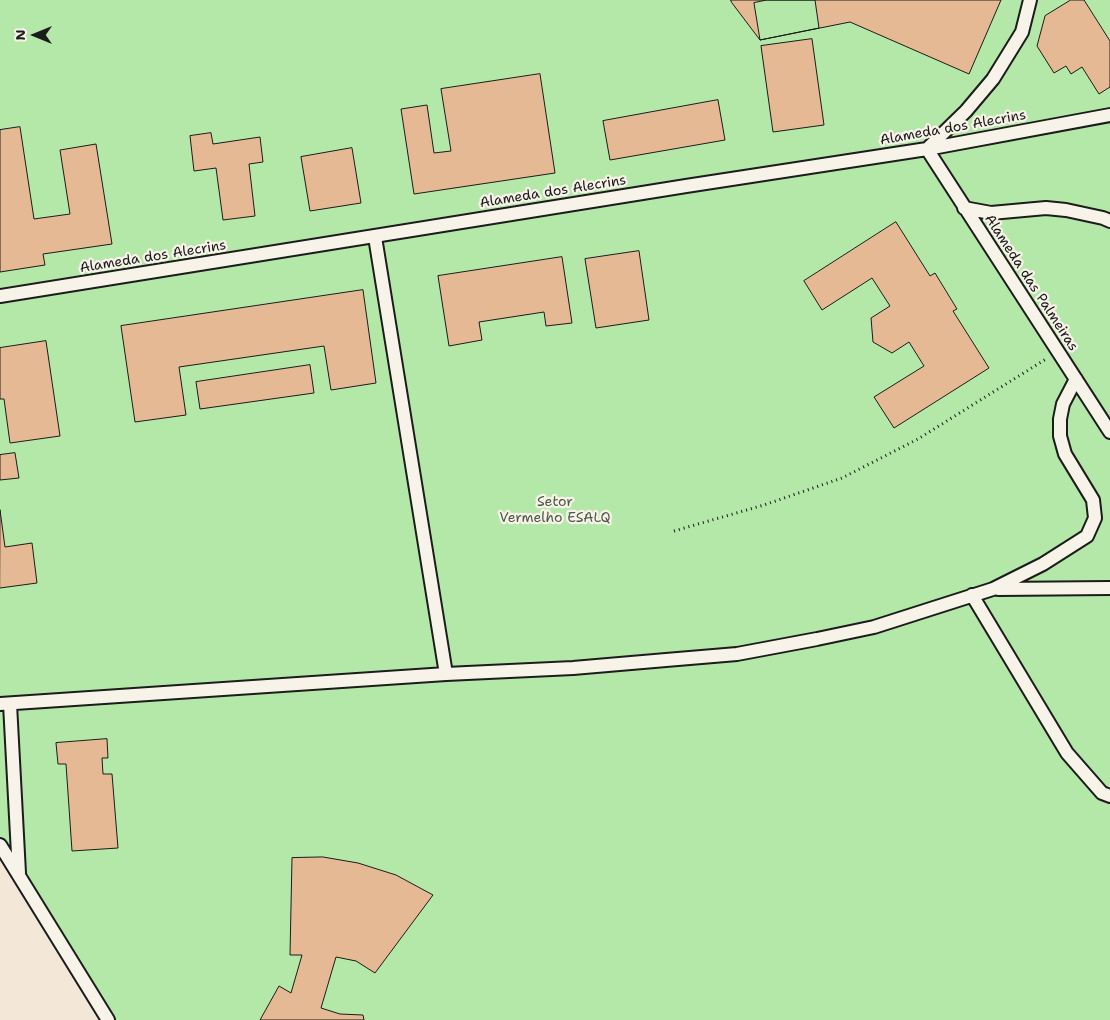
<!DOCTYPE html>
<style>
body{margin:0}
#map{position:relative;width:1110px;height:1020px;overflow:hidden;background:#f3e7d7;font-family:"Shantell Sans",sans-serif}
canvas{display:block}
.north{position:absolute;left:10px;top:10px;width:50px;height:50px;-webkit-text-stroke:4px #f7f3e8;paint-order:stroke;rotate:270deg;font-size:14px;font-weight:700;line-height:20px;text-align:center;color:#1c1c1c}
.north::after{content:'';display:block;margin:auto;width:18px;height:22px;background:#1c1c1c;clip-path:polygon(50% 0,100% 100%,50% 72%,0 100%)}
</style>
<div id="map">
<canvas width="1110" height="1020"></canvas>
<div class="north">N</div>
</div>
<script>
const ctx = document.querySelector('canvas').getContext('2d');
ctx.lineJoin = 'round';
function fillPath(path, color) { ctx.fillStyle = color; ctx.fill(path, 'evenodd'); }
function strokePath(path, color, width, dash) { ctx.strokeStyle = color; ctx.lineWidth = width; ctx.lineCap = dash ? 'butt' : 'round'; ctx.setLineDash(dash || []); ctx.stroke(path); }
function drawText(font, color, halo, rows, align = 'center') {
  ctx.font = font + ' "Shantell Sans",sans-serif'; ctx.lineWidth = 4.5; ctx.setLineDash([]); ctx.textBaseline = 'middle'; ctx.strokeStyle = halo; ctx.fillStyle = color; for (const [text, x, y, turn = 0] of rows) {
    ctx.save(); ctx.translate(x, y); ctx.rotate((+turn || 0) * Math.PI / 180); ctx.textAlign = isNaN(turn) ? turn : align; if (halo) ctx.strokeText(text, 0, 0); ctx.fillText(text, 0, 0); ctx.restore();
  }
}
fillPath(new Path2D(`
 M0 0H1110V1020H110L0 846Z`), '#b4e8a9');
const building = new Path2D(`
 M731 0H1001L969 74 850 22 760 40 732 3Z
 M767 0H815L819 28 760 40 754 3Z
 M1071 0H1084L1110 41V87L1099 94 1082 67 1071 74 1066 66 1054 73 1037 46 1045 16Z
 M812 39 824 125 773 132 761 46Z
 M540 74 555 173 414 194 401 109 427 105 434 153 451 151 441 89Z
 M718 100 725 140 610 160 603 121Z
 M20 127 34 219 70 214 60 150 96 144 112 244 43 254 45 265 0 272V130Z
 M211 133 213 144 260 137 263 162 249 164 255 216 223 220 216 168 194 171 190 136Z
 M352 148 361 203 310 211 301 157Z
 M896 222 930 276 935 273 957 309 953 311 989 368 894 428 874 397 924 366 909 342 892 353 873 342 871 318 890 306 872 278 822 310 804 281Z
 M639 251 649 320 596 328 585 259Z
 M562 257 572 323 546 326 544 312 479 322 482 340 449 346 438 276Z
 M363 290 376 383 331 390 324 346 179 367 186 415 135 422 121 326Z
 M46 341 60 436 10 443 4 399H0V348Z
 M310 365 314 393 200 409 196 382Z
 M15 453 19 478 0 480V455Z
 M0 510 5 547 32 543 37 583 0 588Z
 M107 739 108 758H102L103 774H112L118 848 72 851 66 764H58L56 743Z
 M323 857 358 863 396 875 433 895 375 973 356 961 336 957 321 1008 340 1014 363 1015 364 1020H260L279 986 291 993 302 955H290L292 858Z`);
fillPath(building, '#e4b994');
strokePath(building, '#1c1c1c', 1);
const lane = new Path2D(`
 M1030 0 1022 32 993 79 966 111 927 149 1110 432
 M964 208 991 213 1046 208 1066 210 1103 218 1110 221
 M375 237 446 674
 M0 296 686 186 927 149 1110 115
 M998 589 1110 588
 M972 595 1067 753 1102 793 1110 796
 M0 704 446 674 573 668 666 660 737 654 817 639 874 627 993 589 1043 564 1087 536 1095 518 1093 500 1065 454 1060 436V419L1063 404 1076 379
 M10 704 19 873
 M0 845 108 1020`);
strokePath(lane, '#1c1c1c', 16);
strokePath(new Path2D(`
 M674 531 764 505 842 478 918 439 1046 359`), '#1c1c1c', 3, [1, 4]);
strokePath(lane, '#f7f3e8', 12);
drawText('14px', '#1c1c1c', '#f7f3e8', [
 ["Alameda dos Alecrins",953,128,-10],
 ["Alameda dos Alecrins",553,192,-9],
 ["Alameda dos Alecrins",153,257,-9],
 ["Alameda das Palmeiras",1031,283,57]
]);
drawText('14px', '#4a5946', '#f7f3e8', [
 ["Setor",555,502],
 ["Vermelho ESALQ",555,518]
]);
</script>
